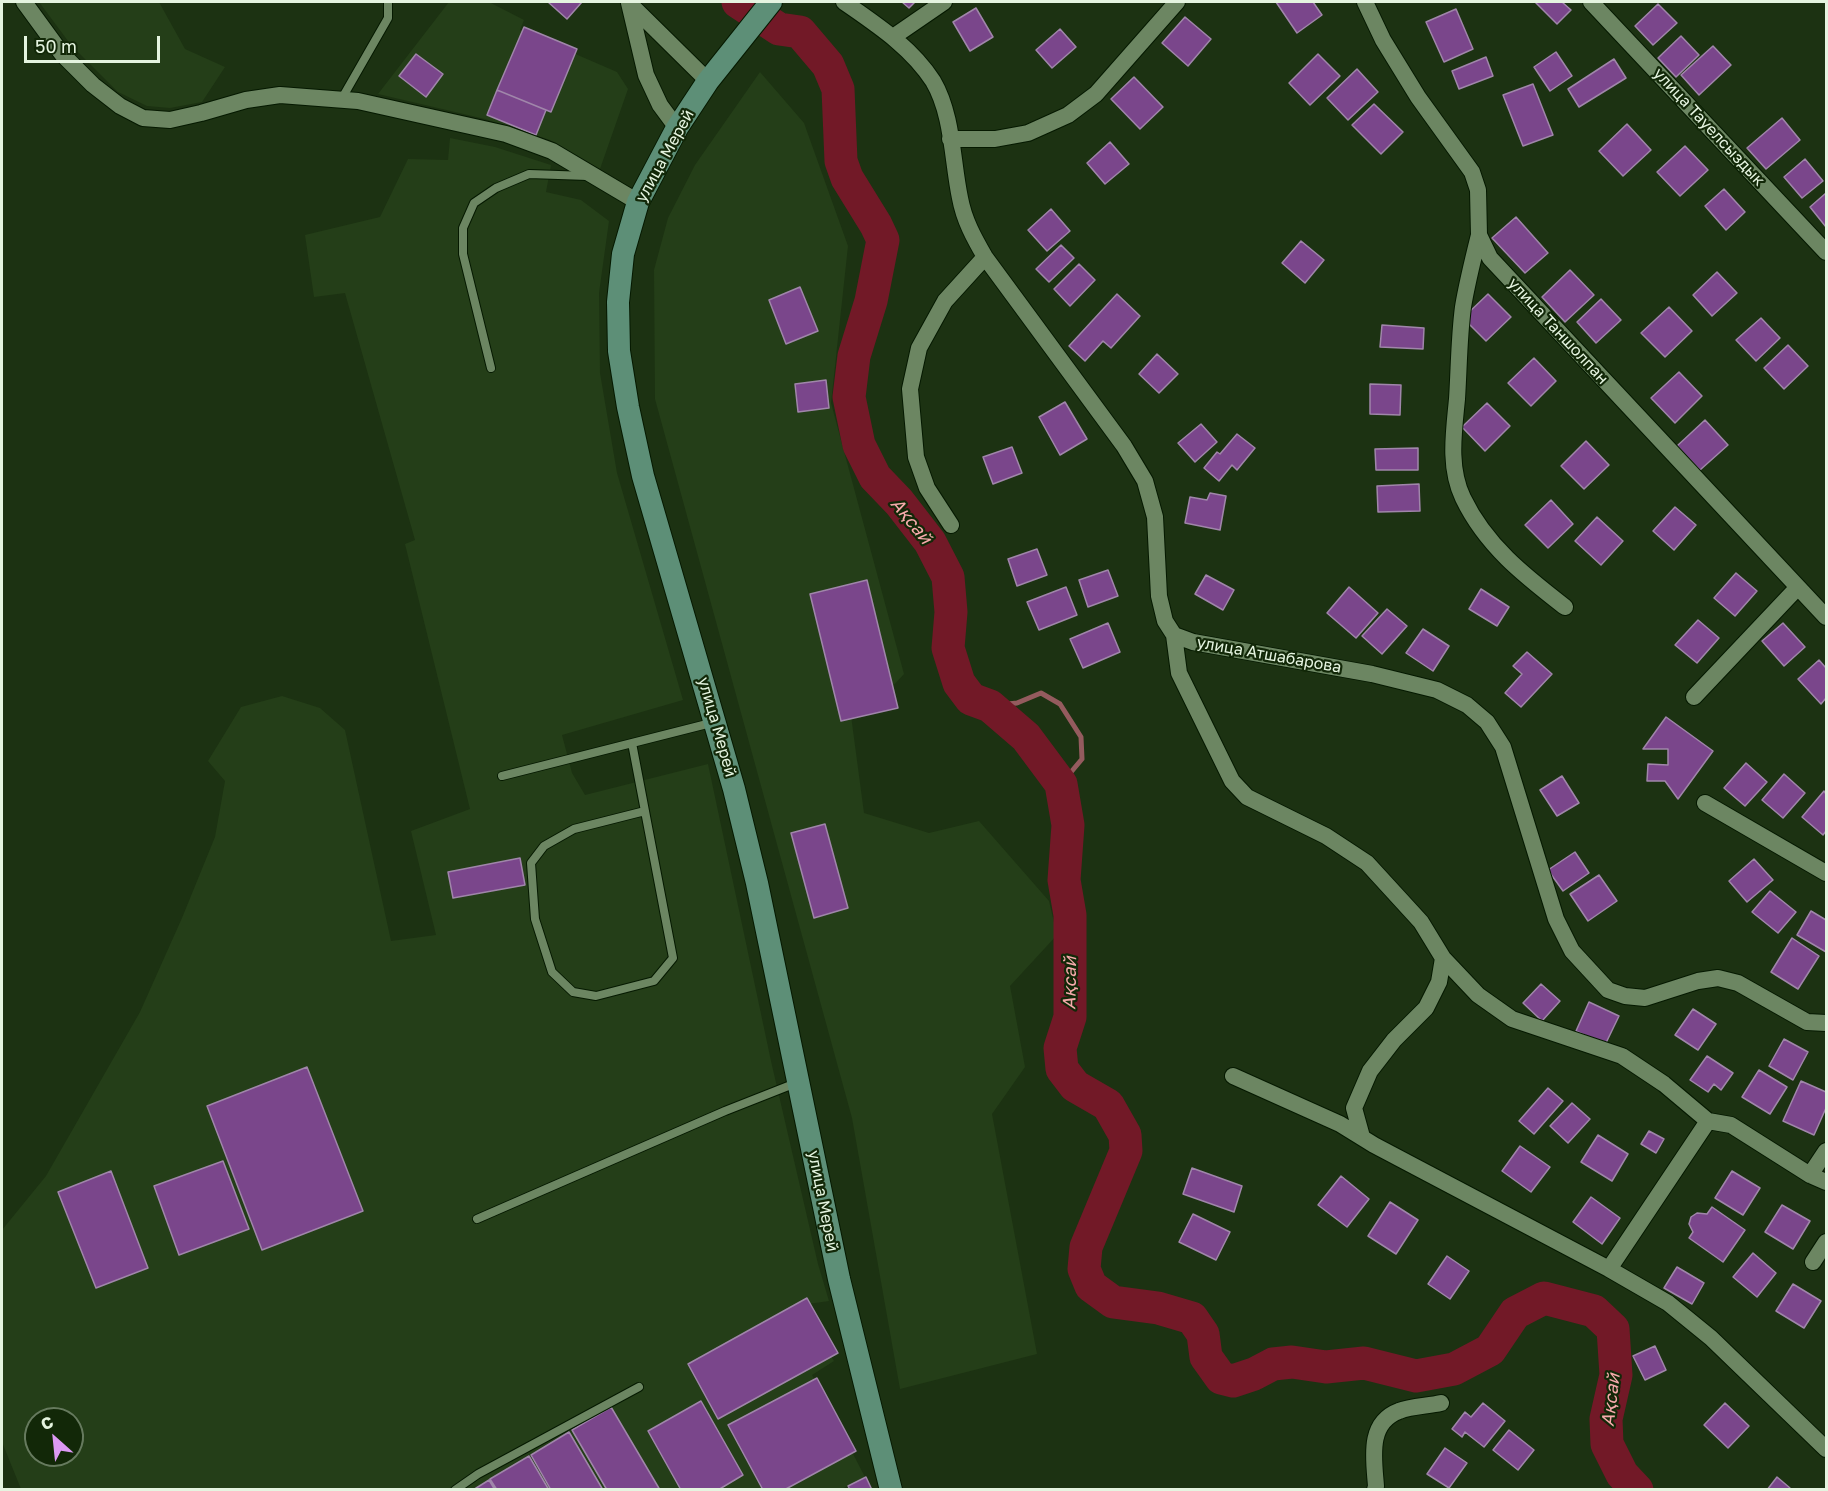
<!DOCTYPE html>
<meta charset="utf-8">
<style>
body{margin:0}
#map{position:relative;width:1828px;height:1491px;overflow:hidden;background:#1c3212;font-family:"Golos Text",sans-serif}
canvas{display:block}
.frame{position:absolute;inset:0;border:3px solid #e5f4e0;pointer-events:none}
.north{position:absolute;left:24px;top:1407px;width:60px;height:60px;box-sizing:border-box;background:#122808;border:2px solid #667a5e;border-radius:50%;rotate:333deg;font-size:16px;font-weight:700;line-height:24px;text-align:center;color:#e5f4e0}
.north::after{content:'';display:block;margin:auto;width:21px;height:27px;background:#dc99f4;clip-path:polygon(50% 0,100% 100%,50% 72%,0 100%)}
.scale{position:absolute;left:24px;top:36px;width:136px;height:27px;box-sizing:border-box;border:3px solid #e5f4e0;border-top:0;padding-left:8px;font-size:18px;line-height:21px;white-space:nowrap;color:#e5f4e0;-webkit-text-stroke:4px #122808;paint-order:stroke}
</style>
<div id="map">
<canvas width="1828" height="1491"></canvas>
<div class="frame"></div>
<div class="north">С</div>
<div class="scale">50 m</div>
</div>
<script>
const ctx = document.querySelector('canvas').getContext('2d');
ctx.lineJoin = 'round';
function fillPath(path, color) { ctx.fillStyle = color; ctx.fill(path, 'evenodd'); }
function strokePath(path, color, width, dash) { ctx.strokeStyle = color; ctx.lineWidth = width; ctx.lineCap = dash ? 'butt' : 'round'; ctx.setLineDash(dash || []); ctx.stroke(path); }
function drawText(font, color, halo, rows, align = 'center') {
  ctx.font = font + ' "Golos Text",sans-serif'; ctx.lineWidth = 4.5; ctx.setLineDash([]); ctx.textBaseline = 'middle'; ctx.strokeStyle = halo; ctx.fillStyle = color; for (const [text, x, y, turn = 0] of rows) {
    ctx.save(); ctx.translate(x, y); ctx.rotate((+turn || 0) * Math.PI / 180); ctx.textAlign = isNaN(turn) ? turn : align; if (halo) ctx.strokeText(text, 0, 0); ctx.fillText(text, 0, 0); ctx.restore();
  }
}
fillPath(new Path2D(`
 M39 2H159L185 49 225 67 202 102 170 108 147 106 118 92 71 45Z
 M449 2H489L524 20 520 30 617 72 628 89 600 169 550 140 485 119 378 94Z
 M760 72 804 123 848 246 831 403 904 674 879 701 850 708 864 813 929 833 979 821 1049 901 1057 935 1010 986 1025 1067 992 1114 1037 1354 900 1389 852 1118 655 399 654 270 668 218 695 165Z
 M450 138 495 147 551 165 546 192 581 200 609 221 599 293 600 373 617 473 683 700 562 735 572 773 585 795 708 764 771 1061 818 1264 829 1301 801 1305 834 1361 812 1375 865 1477 840 1490 21 1489 2 1442V1230L46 1176 140 1012 182 918 215 837 225 781 208 761 241 707 282 696 320 708 345 730 391 941 436 935 411 831 470 809 405 544 415 540 345 293 314 297 305 235 380 217 408 159 448 160ZM36 1419H72V1455H36Z`), '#243e18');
strokePath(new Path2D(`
 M990 706 1017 703 1041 693 1060 704 1081 737 1082 759 1061 784`), '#945b5e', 5);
strokePath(new Path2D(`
 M738 2 779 29 800 32 828 65 838 89 841 161 847 178 876 225 883 240 871 301 854 356 849 397 859 445 875 477 899 502 930 542 948 577 951 612 948 648 959 683 971 699 990 706 1026 737 1061 784 1068 825 1064 880 1070 915V1017L1060 1048 1062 1069 1075 1086 1108 1105 1125 1135 1126 1151 1086 1247 1084 1269 1091 1286 1113 1302 1158 1308 1192 1318 1203 1334 1206 1357 1221 1378 1233 1381 1254 1374 1273 1364 1292 1362 1326 1367 1364 1363 1416 1376 1454 1369 1490 1350 1515 1313 1544 1298 1594 1311 1613 1329 1616 1375 1606 1419 1607 1444 1622 1474 1637 1490`), '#721927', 33);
const building = new Path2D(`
 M548 2H582L567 19Z
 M902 2H915L909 8Z
 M1276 2H1313L1322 15 1297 33Z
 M1535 2H1562L1571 10 1557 24Z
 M1658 4 1677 23 1653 45 1635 26Z
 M976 8 993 37 970 51 953 22Z
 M1456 9 1473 49 1444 62 1426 22Z
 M1185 17 1211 39 1188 66 1162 43Z
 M524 27 577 49 551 112 497 90Z
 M1060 29 1076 47 1052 68 1036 50Z
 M1681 36 1699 55 1676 77 1658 58Z
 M1713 46 1731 65 1699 95 1681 75Z
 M1556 52 1572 76 1550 91 1534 67Z
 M416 54 443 74 426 97 399 76Z
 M1318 54 1340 76 1310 105 1289 83Z
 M1486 57 1493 76 1459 89 1452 71Z
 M1614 59 1626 78 1579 107 1568 89Z
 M1357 69 1378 92 1348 120 1327 98Z
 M1134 77 1163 107 1140 129 1111 99Z
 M1533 84 1553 135 1523 146 1503 95Z
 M497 90 546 110 536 135 487 115Z
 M1374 104 1403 132 1381 154 1352 125Z
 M1782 118 1800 140 1766 169 1747 148Z
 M1627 124 1651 150 1623 176 1599 151Z
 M1110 142 1129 164 1105 184 1087 163Z
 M1685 146 1708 170 1680 196 1657 172Z
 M1805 159 1823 181 1802 198 1784 177Z
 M1724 189 1745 212 1726 230 1705 206Z
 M1826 193V227L1810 207Z
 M1051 209 1070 231 1047 251 1028 230Z
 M1516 217 1548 253 1525 273 1492 238Z
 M1301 241 1324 260 1305 283 1282 263Z
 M1061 245 1074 258 1049 282 1036 269Z
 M1079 264 1095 280 1070 306 1054 289Z
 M1570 270 1594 295 1565 322 1542 297Z
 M1717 272 1737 293 1712 316 1693 295Z
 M800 287 818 331 786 344 769 300Z
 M1117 294 1140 316 1111 348 1103 341 1085 361 1069 346Z
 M1488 294 1511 317 1486 341 1463 318Z
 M1601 299 1621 320 1596 343 1577 322Z
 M1669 307 1692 331 1665 357 1641 333Z
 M1761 318 1780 338 1756 361 1736 340Z
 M1382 325 1424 328 1423 349 1380 347Z
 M1788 345 1808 366 1784 389 1764 368Z
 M1157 354 1178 374 1159 393 1139 374Z
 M1534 358 1556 381 1531 406 1508 383Z
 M1679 372 1702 396 1675 423 1651 398Z
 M826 380 829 408 798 412 795 384Z
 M1370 384 1401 385 1400 415 1370 414Z
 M1065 402 1087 439 1060 455 1039 417Z
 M1487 403 1510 426 1485 451 1462 427Z
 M1705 420 1728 445 1700 470 1677 446Z
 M1201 424 1217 442 1195 462 1178 443Z
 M1237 434 1255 448 1237 470 1232 465 1219 481 1204 468 1217 452 1220 454Z
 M1586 441 1609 465 1584 489 1561 466Z
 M1012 447 1022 473 993 484 983 457Z
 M1418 448V470H1376L1375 449Z
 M1419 484 1420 511 1378 512 1377 486Z
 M1210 493 1226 496 1220 530 1185 523 1190 497 1207 500Z
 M1551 500 1573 524 1548 548 1525 525Z
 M1675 507 1696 525 1674 550 1653 531Z
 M1597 517 1623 541 1601 565 1575 541Z
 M1037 549 1047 575 1017 586 1008 559Z
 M1108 570 1118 596 1088 607 1079 580Z
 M1736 573 1757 591 1735 616 1714 598Z
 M1206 575 1234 590 1223 610 1195 594Z
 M867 580 898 708 841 721 810 594Z
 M1066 587 1077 615 1039 630 1027 602Z
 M1349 587 1378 613 1356 638 1327 613Z
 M1481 589 1509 607 1497 626 1469 609Z
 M1387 609 1407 626 1382 654 1362 636Z
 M1698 620 1719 638 1697 663 1675 645Z
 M1108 623 1120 652 1083 668 1070 639Z
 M1783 623 1805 647 1784 666 1762 641Z
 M1423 629 1449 646 1433 671 1406 653Z
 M1527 652 1552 674 1521 707 1505 693 1522 674 1513 666Z
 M1819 660 1826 668V698L1821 704 1798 679Z
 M1666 717 1713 751 1678 799 1665 781H1647L1648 764 1668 765V749H1643Z
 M1746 763 1767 782 1745 806 1724 788Z
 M1784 774 1805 793 1783 818 1762 800Z
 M1562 776 1579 803 1557 816 1540 790Z
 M1824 791 1826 794V831L1823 835 1802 817Z
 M825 824 848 908 814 918 791 833Z
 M1575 852 1589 873 1563 891 1548 870Z
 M520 858 525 885 453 898 448 872Z
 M1754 859 1773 880 1747 902 1729 881Z
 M1599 875 1617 901 1588 921 1570 894Z
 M1770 891 1796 912 1778 933 1752 912Z
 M1811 911 1826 920V952L1797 935Z
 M1792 938 1819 956 1798 989 1771 972Z
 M1541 984 1560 1001 1542 1021 1523 1003Z
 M1589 1002 1619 1016 1605 1045 1576 1031Z
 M1693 1009 1716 1024 1698 1050 1675 1035Z
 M1784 1039 1808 1052 1793 1080 1769 1066Z
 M1707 1056 1733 1073 1721 1090 1714 1084 1708 1092 1690 1080Z
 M307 1067 363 1211 262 1250 207 1106Z
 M1759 1070 1787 1087 1770 1114 1742 1097Z
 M1801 1081 1826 1092V1108L1814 1135 1783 1121Z
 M1548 1088 1563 1101 1534 1134 1519 1121Z
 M1572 1103 1590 1119 1568 1143 1550 1126Z
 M1649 1131 1664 1139 1656 1153 1641 1144Z
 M1598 1135 1628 1154 1612 1181 1581 1162Z
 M1520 1146 1550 1167 1531 1192 1502 1171Z
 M223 1161 249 1229 179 1255 154 1186Z
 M1192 1168 1242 1186 1234 1212 1183 1194Z
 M111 1171 148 1268 96 1288 58 1192Z
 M1732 1171 1760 1188 1743 1215 1715 1198Z
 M1341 1176 1369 1199 1347 1227 1318 1205Z
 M1591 1197 1620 1218 1602 1244 1573 1222Z
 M1390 1202 1418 1220 1396 1254 1368 1236Z
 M1782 1205 1810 1221 1793 1249 1765 1232Z
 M1712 1207 1745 1230 1723 1262 1689 1238 1693 1232 1689 1224 1691 1217 1697 1213 1707 1214Z
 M1193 1214 1230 1232 1216 1260 1179 1242Z
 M1753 1253 1776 1273 1757 1297 1733 1277Z
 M1447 1256 1469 1271 1450 1299 1428 1284Z
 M1677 1267 1704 1283 1692 1304 1664 1288Z
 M1793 1284 1821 1301 1804 1328 1776 1311Z
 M807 1298 838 1353 718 1419 688 1364Z
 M1655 1346 1666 1370 1645 1380 1633 1356Z
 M817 1378 856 1451 784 1490H763L728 1425Z
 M701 1401 743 1475 718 1490H681L648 1431Z
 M1483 1403 1505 1421 1484 1447 1465 1432 1462 1437 1452 1429 1465 1412 1471 1417Z
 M1725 1403 1749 1426 1728 1448 1704 1425Z
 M611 1407 660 1490H607L572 1430Z
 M1509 1430 1534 1450 1518 1470 1493 1450Z
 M569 1432 603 1490H551L531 1455Z
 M1445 1448 1467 1463 1449 1488 1427 1474Z
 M529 1456 549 1490H497L490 1479Z
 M866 1477 872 1490H850L848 1486Z
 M1777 1477 1790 1488 1789 1490H1767Z
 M489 1480 495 1490H473Z`);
fillPath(building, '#7a468b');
strokePath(building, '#a086aa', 1.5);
const service = new Path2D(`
 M341 100 388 18V2
 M491 368 463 254V228L474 203 496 188 529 174 588 176
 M632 743 673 958 654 981 596 996 573 992 552 972 535 919 531 863 544 846 574 829 645 811
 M502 776 715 722
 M477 1219 725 1111 796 1083
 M455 1490 478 1474 639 1387`);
const minor = new Path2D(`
 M24 2 62 54 93 85 120 106 143 118 170 120 201 113 246 100 280 95 358 101 506 134 552 151 638 202
 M844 2C877 25 911 47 933 81 953 115 952 160 960 198 964 220 974 238 985 257L1124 446 1145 481 1155 517 1159 596 1165 621 1174 635 1193 642 1372 674 1437 690 1467 705 1487 722 1503 747 1556 919 1572 951 1608 990 1625 996 1645 998 1698 981 1718 978 1738 983 1807 1022 1826 1023
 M1365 2 1383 40 1418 97 1472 172 1478 190 1479 235 1490 258 1826 617
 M1591 2 1826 252
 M629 3 646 75 660 105 677 128
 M630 4 708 81
 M893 37 944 2
 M950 139H995L1028 133 1068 115 1096 94 1177 2
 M1479 235C1473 259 1467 283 1463 307 1459 337 1459 368 1457 399 1454 431 1448 467 1463 498 1486 546 1525 576 1565 607
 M951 525 927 488 916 457 910 389 919 348 945 301 985 257
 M1174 635 1179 673 1232 781 1247 797 1326 836 1367 863 1421 922 1443 958 1478 995 1512 1019 1622 1056 1664 1084 1708 1121 1731 1125 1810 1175 1826 1182
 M1694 697 1798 587
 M1705 803 1826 873
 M1233 1076 1340 1124 1374 1145 1609 1269 1668 1303 1711 1338 1826 1449
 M1362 1137 1354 1108 1370 1071 1394 1040 1426 1008 1439 982 1443 958
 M1810 1175 1826 1151
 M1813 1262 1826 1242
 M1609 1269 1708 1121
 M1375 1490 1376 1486C1374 1459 1367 1423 1399 1411 1411 1406 1428 1406 1441 1403`);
const secondary = new Path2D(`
 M771 2 708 81 677 128 638 202 623 254 618 302 619 351 628 407 643 476 734 789 757 883 839 1279 891 1490`);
strokePath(service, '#051900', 10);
strokePath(minor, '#051900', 18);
strokePath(secondary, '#051900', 24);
strokePath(service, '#6c8662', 8);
strokePath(minor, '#6c8662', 16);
strokePath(secondary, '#5d8f77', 22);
drawText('16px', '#e5f4e0', '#122808', [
 ["улица Тауелсыздык",1709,127,47],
 ["улица Мерей",665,156,-61],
 ["улица Таншолпан",1558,331,47],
 ["улица Атшабарова",1269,655,10],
 ["улица Мерей",717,727,74],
 ["улица Мерей",823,1201,79]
]);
drawText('italic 18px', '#f7aaac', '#122808', [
 ["Ақсай",911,521,51],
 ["Ақсай",1070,983,-89],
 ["Ақсай",1611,1400,-83]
]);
</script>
